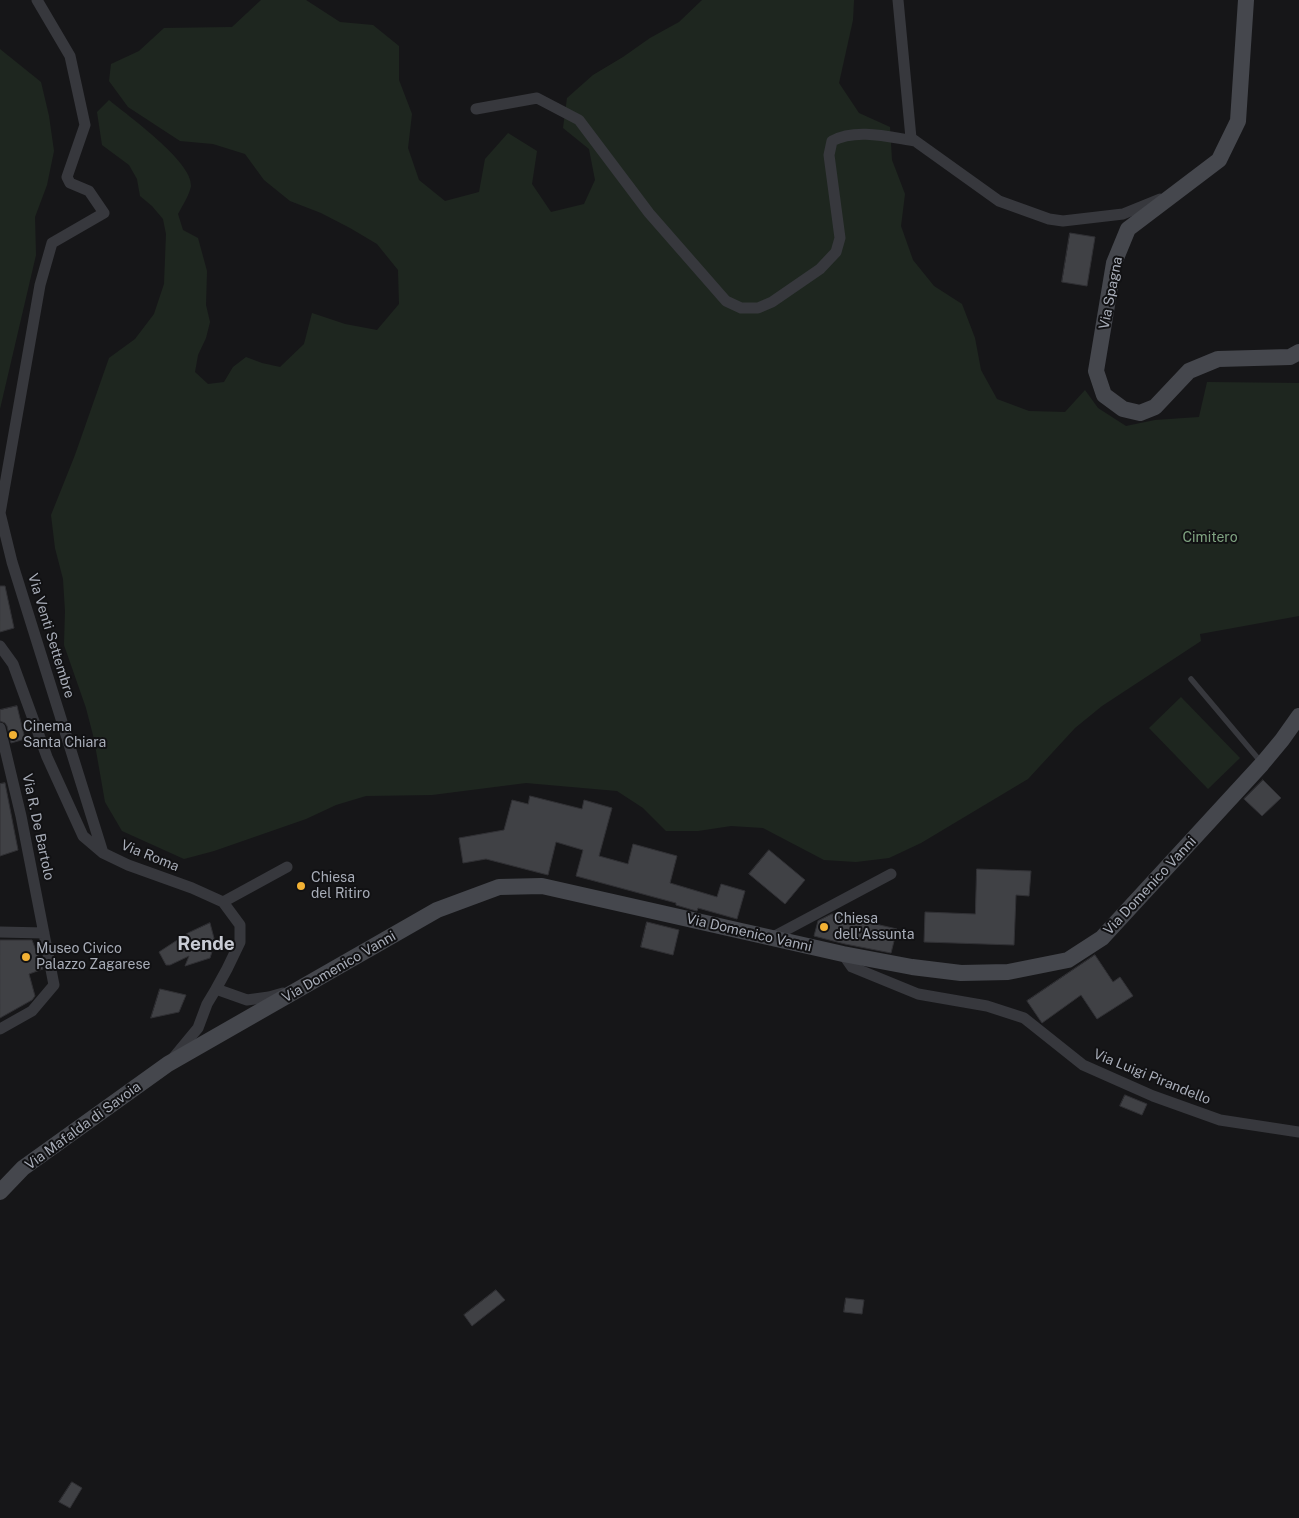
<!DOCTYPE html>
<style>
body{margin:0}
canvas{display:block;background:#161618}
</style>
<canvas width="1299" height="1518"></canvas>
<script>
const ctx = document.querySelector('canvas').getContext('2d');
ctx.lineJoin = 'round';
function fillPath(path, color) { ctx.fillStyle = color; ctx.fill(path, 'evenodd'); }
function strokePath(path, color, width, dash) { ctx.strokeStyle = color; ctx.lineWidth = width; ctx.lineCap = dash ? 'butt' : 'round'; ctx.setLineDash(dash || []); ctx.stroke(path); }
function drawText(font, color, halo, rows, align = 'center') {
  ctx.font = font + ' "Public Sans",sans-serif'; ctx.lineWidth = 4; ctx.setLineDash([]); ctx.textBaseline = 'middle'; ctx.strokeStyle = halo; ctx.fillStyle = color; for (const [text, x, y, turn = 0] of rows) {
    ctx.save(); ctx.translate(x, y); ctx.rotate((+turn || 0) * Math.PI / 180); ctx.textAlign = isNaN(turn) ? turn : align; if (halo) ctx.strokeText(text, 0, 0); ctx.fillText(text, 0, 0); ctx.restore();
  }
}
fillPath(new Path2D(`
 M261 0H306L340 22 373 25 399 46V80L412 114 408 148 419 180 445 201 479 192 485 159 508 133 537 151 532 184 551 212 584 204 595 180 589 149 563 128 567 98 593 75 623 57 650 38 679 22 702 0H854L853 20 839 83 859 113 890 127 892 160 905 194 901 226 913 260 934 286 962 304 975 338 981 370 997 399 1029 411 1065 412 1085 390 1098 408 1126 426 1155 420 1199 417 1207 382 1299 383V616L1200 634 1201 641 1102 706 1075 728 1028 779 921 843 889 858 856 862 824 860 763 828 731 826 698 831H666L643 808 617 791 526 783 432 795 366 796 336 805 306 819 214 851 184 859 122 831 105 802 94 739 86 708 64 645 65 611 63 579 55 548 51 515 75 455 109 358 135 339 154 314 164 284 166 234 163 219 152 206 140 196 137 179 129 165 102 145 97 112 109 100C127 115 193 162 191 186 189 196 182 206 178 214L183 230 198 238 207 271 206 305 210 322 206 338 198 355 195 372 208 384 224 382 233 367 246 357 262 363 280 367 304 344 312 313 345 324 377 330 399 304 398 270 377 244 350 228 321 213 290 201 264 180 245 154 213 144 180 141 128 107 109 81 111 64 139 51 164 28 232 27Z
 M0 49 41 82 49 116 54 151 47 185 35 217 36 255 0 409Z
 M1181 697 1240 758 1208 789 1149 728Z`), '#1e261f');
const building = new Path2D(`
 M1070 233 1095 237 1087 286 1062 282Z
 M0 586H5L14 628 0 632Z
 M17 706 25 739 11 743 7 726 5 723 0 721V710Z
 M1263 780 1281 798 1262 816 1244 799Z
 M5 783 18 850 0 856V784Z
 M530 796 582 809 584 800 612 808 599 856 628 864 633 844 677 856 670 883 717 897 721 884 745 891 737 919 698 908 697 911 693 910 676 905V903L576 876 583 850 556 842 548 875 486 859 463 863 459 838 504 830 512 800 528 804Z
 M769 850 805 880 785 904 749 874Z
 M977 869 1031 871 1029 896 1016 895 1014 945 924 942 925 912 975 914Z
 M832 914 897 929 891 953 845 944 814 936 818 921Z
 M647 922 679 930 673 955 641 947Z
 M210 923 215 942 210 958 185 966 189 956 170 965H166L159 952 188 933Z
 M0 940H32L43 969 29 974 35 996 32 1000 0 1018Z
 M1095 955 1113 982 1120 977 1133 996 1097 1019 1081 995 1042 1023 1027 1001Z
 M160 989 186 995 179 1012 151 1018Z
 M1125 1095 1147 1104 1142 1115 1120 1106Z
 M496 1290 505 1300 472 1326 464 1315Z
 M846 1298 864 1300 862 1314 844 1312Z
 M72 1482 82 1488 70 1508 59 1502Z`);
fillPath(building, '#404145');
strokePath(building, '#303034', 1);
strokePath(new Path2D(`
 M1191 679 1261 762`), '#37383d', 5.5);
strokePath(new Path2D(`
 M898 0 911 138 999 201 1049 219 1063 221 1123 214 1160 199
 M476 109 537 98 579 120 649 213 726 301 741 308H758L772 302 820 269 836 252 840 238 829 155 832 141C856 128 889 137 915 141
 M0 513 40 285 52 243 104 213 89 191 70 183 67 177 85 125 70 56 37 0
 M0 513 12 562 103 853
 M0 646 13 664 47 757 83 836 103 853 128 865 192 888 223 902 240 925V942L227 969 216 989 247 1000 269 997 283 993
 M0 728 21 816 54 985 32 1011 0 1029
 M223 902 287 867
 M0 932 44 933
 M771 938 891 874
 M843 954 852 967 918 994 987 1006 1024 1018 1083 1065 1153 1096 1220 1120 1299 1132
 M174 1057 198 1028 207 1004 216 989`), '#37383d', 11);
strokePath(new Path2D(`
 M1246 0 1238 121 1219 160 1128 229 1114 263 1096 371 1104 395 1123 409 1140 413 1155 407 1189 371 1218 359 1290 357 1299 352
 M0 1192 23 1168 168 1064 437 910 499 887 542 886 843 954 912 967 961 973 1008 972 1068 960 1102 938 1262 764 1282 740 1299 716`), '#45474d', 16);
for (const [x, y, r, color] of [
 [13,735,5,"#f2b134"],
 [301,886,5,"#f2b134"],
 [824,927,5,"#f2b134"],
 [26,957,5,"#f2b134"]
]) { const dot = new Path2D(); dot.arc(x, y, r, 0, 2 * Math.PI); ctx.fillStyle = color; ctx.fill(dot); strokePath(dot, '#111113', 2); }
drawText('14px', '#a8adb8', '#111113', [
 ["Via Spagna",1111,293,-79],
 ["Via Venti Settembre",51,636,73],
 ["Via R. De Bartolo",38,827,78],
 ["Via Roma",150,856,22],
 ["Via Domenico Vanni",1150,886,-47],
 ["Via Domenico Vanni",749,933,13],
 ["Via Domenico Vanni",339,967,-30],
 ["Via Luigi Pirandello",1152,1077,22],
 ["Via Mafalda di Savoia",83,1126,-36]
]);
drawText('14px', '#7fa381', '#111113', [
 ["Cimitero",1210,538]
]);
drawText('14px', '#a8adb8', '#111113', [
 ["Cinema",23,727],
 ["Santa Chiara",23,743],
 ["Chiesa",311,878],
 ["del Ritiro",311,894],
 ["Chiesa",834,919],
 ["dell'Assunta",834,935],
 ["Museo Civico",36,949],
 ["Palazzo Zagarese",36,965]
], 'left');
drawText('bold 19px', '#c9ccd4', '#111113', [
 ["Rende",206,944]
]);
</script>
